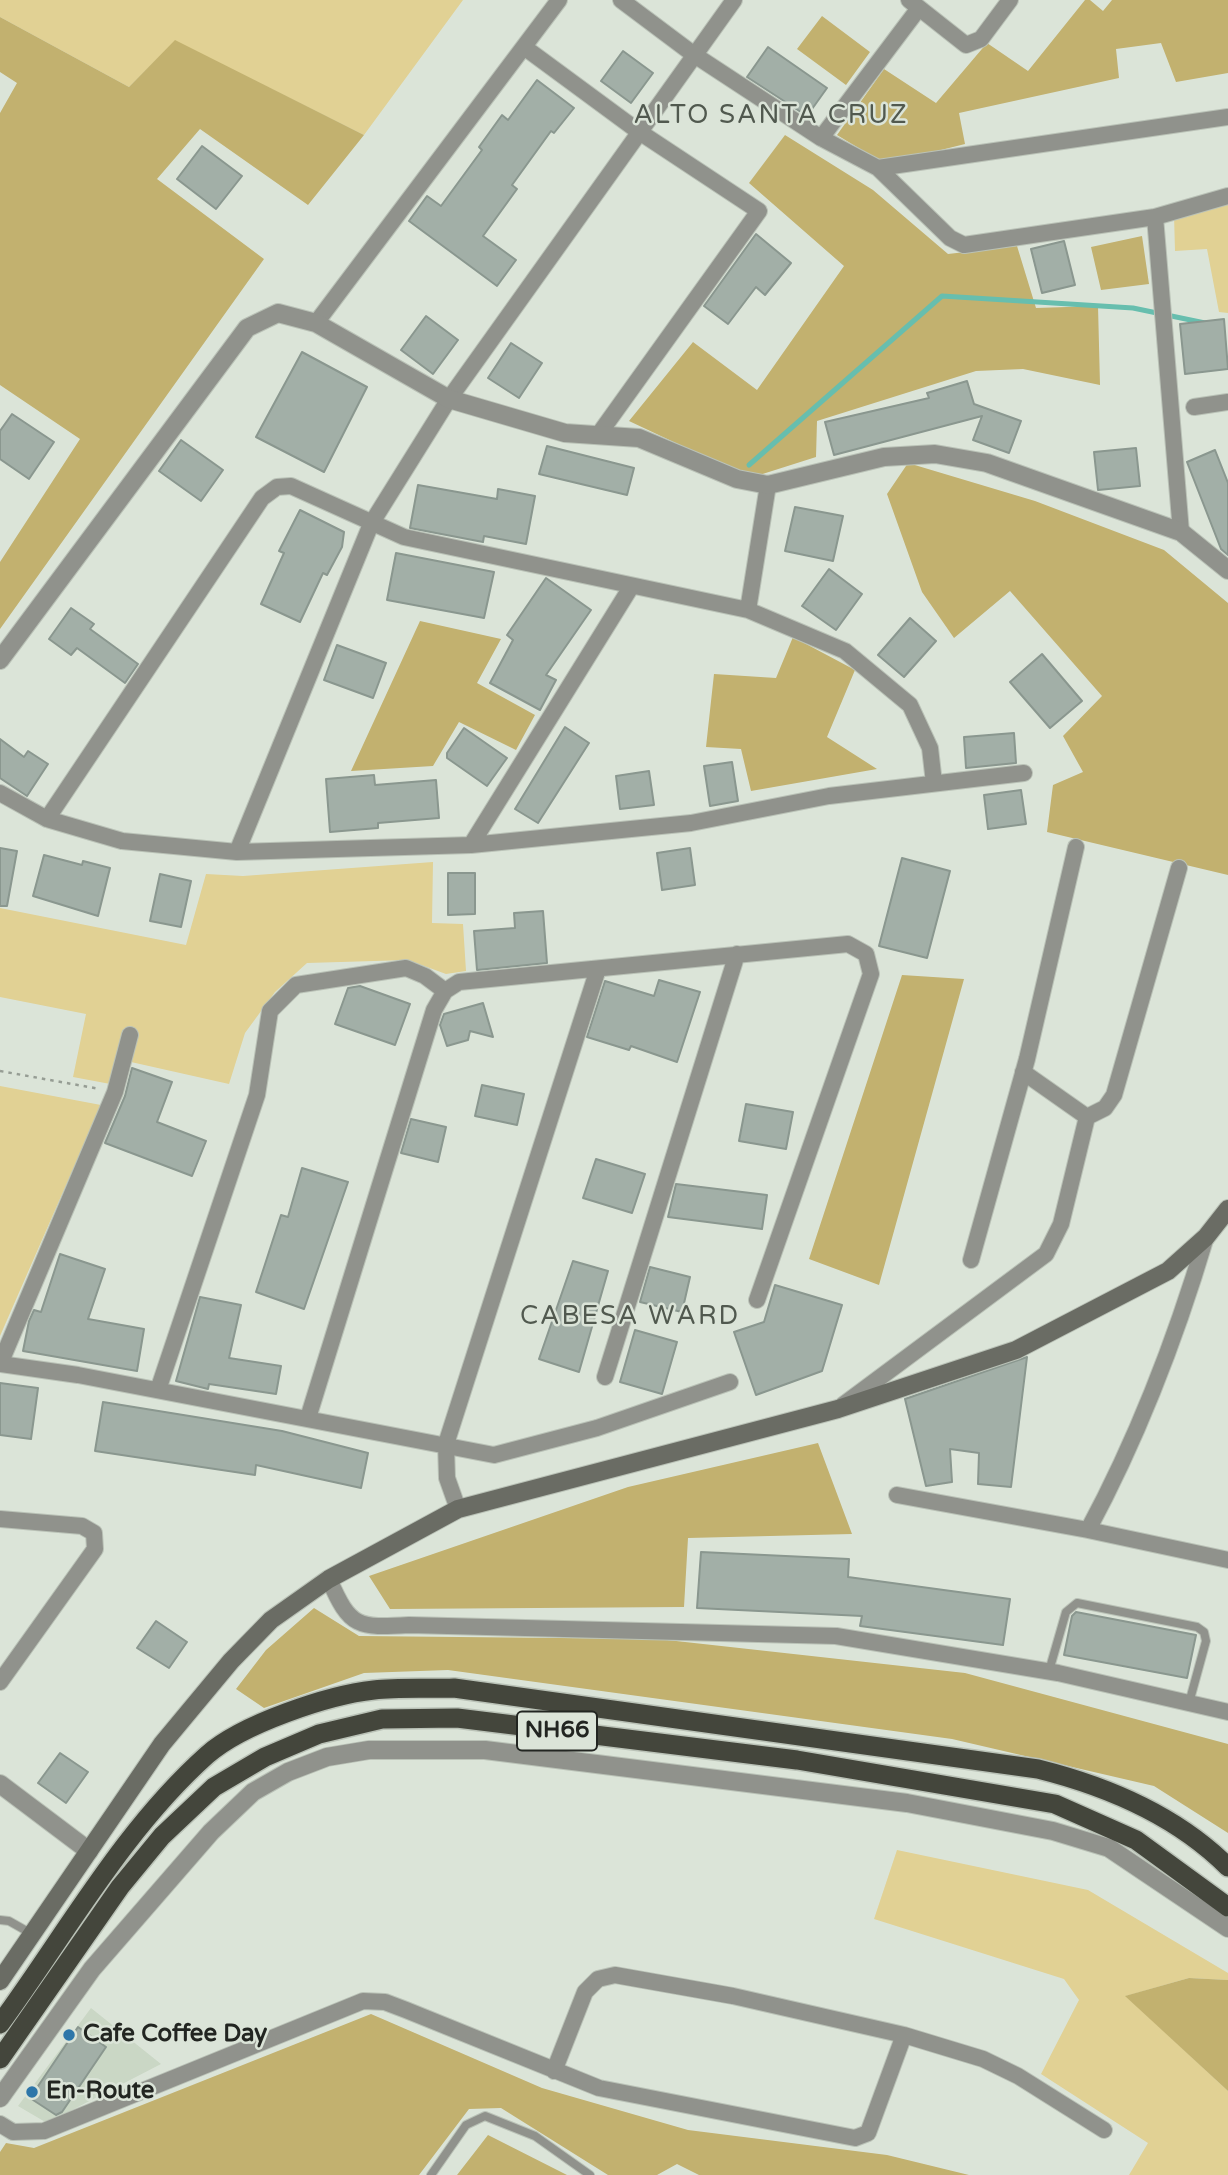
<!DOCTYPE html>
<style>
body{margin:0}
canvas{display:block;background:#dbe4d8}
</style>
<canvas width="1228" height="2175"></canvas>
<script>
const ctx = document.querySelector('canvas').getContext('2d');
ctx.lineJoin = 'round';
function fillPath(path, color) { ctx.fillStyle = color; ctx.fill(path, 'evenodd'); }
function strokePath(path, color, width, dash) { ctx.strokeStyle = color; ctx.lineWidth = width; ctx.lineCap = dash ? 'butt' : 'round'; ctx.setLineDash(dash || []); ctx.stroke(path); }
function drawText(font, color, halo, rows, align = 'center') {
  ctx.font = font + ' "Varela Round",sans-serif'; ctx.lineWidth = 5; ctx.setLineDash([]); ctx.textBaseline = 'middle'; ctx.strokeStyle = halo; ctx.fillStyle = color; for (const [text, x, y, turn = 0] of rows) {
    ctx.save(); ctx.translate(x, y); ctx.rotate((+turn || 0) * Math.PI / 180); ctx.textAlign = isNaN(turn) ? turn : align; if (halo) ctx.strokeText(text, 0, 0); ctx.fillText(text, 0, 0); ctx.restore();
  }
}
fillPath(new Path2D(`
 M91 2008 161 2064 47 2123 18 2106Z`), '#cad7c5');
fillPath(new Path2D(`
 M0 0H463L364 135 175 41 129 87 0 17Z
 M1228 204V313L1219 312 1207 249 1175 251 1174 215Z
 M433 862 432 923 463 924 466 971 446 974 408 960 307 963 275 992 245 1033 229 1084 131 1062 121 1086 73 1077 86 1014 0 997V908L186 945 206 874 243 876Z
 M0 1086 101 1105 0 1336Z
 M897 1850 1088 1890 1228 1973V1980L1189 1978 1126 1996 1228 2091V2175H1129L1148 2143 1041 2074 1079 2000 1064 1979 874 1919Z`), '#e1d194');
fillPath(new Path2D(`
 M1085 0H1090L1103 11 1112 0H1228V73L1176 82 1161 43 1116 49 1119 78 959 113 965 144 885 164 837 135 884 69 936 103 987 43 1028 71Z
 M822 16 870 52 846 85 797 49Z
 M0 17 129 87 175 40 364 135 308 205 200 129 157 179 264 259 0 629V562L80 439 0 385V113L17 83 0 72Z
 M785 135 873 190 948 254 1017 246 1036 308 1098 306 1100 385 1023 369 976 371 817 421 816 457 750 478 629 421 693 342 757 390 844 266 749 183Z
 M1142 236 1149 284 1101 290 1091 247Z
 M908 463 1035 501 1164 550 1228 603V875L1047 832 1053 785 1083 772 1063 736 1102 696 1010 591 954 638 922 592 887 494Z
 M420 621 501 639 477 683 535 715 516 750 459 722 433 766 351 771Z
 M793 637 855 670 827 737 877 769 751 791 741 749 706 747 714 674 776 678Z
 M902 975 964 979 879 1285 809 1259Z
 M818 1443 852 1534 688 1538 684 1607 390 1609 369 1576 628 1487Z
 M314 1608 359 1636 658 1639 965 1673 1228 1744V1833L1154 1786 952 1739 448 1670 364 1673 264 1708 236 1689 266 1650Z
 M1189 1978 1228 1980V2091L1125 1996Z
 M371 2014 542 2088 688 2130 887 2155 969 2175H699L677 2164 657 2175H608L501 2108 469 2109 419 2175H0V2152L6 2143 34 2148Z
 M488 2135 567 2175H457Z`), '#c2b16f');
strokePath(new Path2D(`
 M749 465 942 296 1133 308 1205 323`), '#67beae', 5);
const building = new Path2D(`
 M768 47 827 88 807 116 747 77Z
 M623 51 653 73 631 103 601 81Z
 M537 80 574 108 554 133 551 131 512 185 517 189 483 236 516 260 497 286 409 221 427 196 441 206 482 150 479 147 502 115 508 120Z
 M202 146 242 176 216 209 177 179Z
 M756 234 791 263 765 295 756 287 728 324 704 306Z
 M1064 241 1075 285 1042 293 1031 249Z
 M426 316 458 340 433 374 401 350Z
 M1224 319 1228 369 1185 374 1180 324Z
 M511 343 542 363 519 398 488 378Z
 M302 352 367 387 324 472 256 437Z
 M967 381 974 404 1021 421 1009 453 973 440 982 416 834 455 825 422 929 398 927 393Z
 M12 414 54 442 29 479 0 459V431Z
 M181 440 223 470 201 501 159 471Z
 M547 446 634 468 627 495 539 474Z
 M1136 448 1140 486 1098 490 1094 452Z
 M1215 450 1228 483V555L1221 549 1187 462Z
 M418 485 497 499 498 489 535 496 526 544 484 536 483 542 410 528Z
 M795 507 843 516 833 561 785 551Z
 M300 510 344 532 342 547 327 575 323 573 300 622 261 604 284 553 279 551Z
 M396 553 494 572 484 618 387 600Z
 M829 569 862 594 836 630 802 606Z
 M546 578 591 610 546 675 556 680 540 710 490 683 513 640 507 635Z
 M71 608 94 624 90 629 138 664 125 683 77 648 71 655 49 639Z
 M910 618 936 641 904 677 878 655Z
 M337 645 386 663 373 698 324 680Z
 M1042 654 1082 701 1050 728 1010 682Z
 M565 727 589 743 538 823 515 809Z
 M464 728 507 758 487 786 447 758V753Z
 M1014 733 1016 763 966 768 964 737Z
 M0 739 24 757 28 751 48 764 27 796 0 778Z
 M732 762 738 801 710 806 704 766Z
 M649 771 654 805 620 809 616 776Z
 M374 775 375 785 436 780 439 818 378 823V828L330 832 326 779Z
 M1021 790 1026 824 988 829 984 795Z
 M0 848 17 851 7 906H0Z
 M690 848 695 885 662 890 657 853Z
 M44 855 82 865 83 861 110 868 98 916 33 896Z
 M902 858 950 871 927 958 879 946Z
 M448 873H475V914L448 915Z
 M160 874 191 881 181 927 150 921Z
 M543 911 547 963 477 970 474 931 515 928 514 913Z
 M659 980 700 992 677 1062 631 1046 629 1050 587 1037 605 981 654 996Z
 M360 986 410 1004 395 1045 335 1024 348 988Z
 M483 1003 493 1037 470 1031 468 1040 447 1046 440 1025 444 1014Z
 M132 1068 172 1082 157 1122 206 1141 192 1176 105 1143 125 1096Z
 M482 1085 524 1094 517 1125 475 1116Z
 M746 1104 793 1112 786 1149 739 1141Z
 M411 1119 446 1127 438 1162 401 1153Z
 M596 1159 645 1174 632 1213 583 1198Z
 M302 1168 348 1182 304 1309 256 1292 281 1215 288 1217Z
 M676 1184 767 1195 762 1229 668 1217Z
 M60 1254 105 1269 88 1319 144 1329 137 1371 23 1351 29 1321 34 1310 41 1312Z
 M573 1261 608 1271 579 1372 539 1359Z
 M650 1267 690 1277 682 1312 640 1302Z
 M775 1285 842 1305 822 1371 756 1395 734 1332 764 1322Z
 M200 1297 241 1305 229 1358 281 1366 276 1394 209 1384 208 1389 176 1381Z
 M635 1330 677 1342 662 1394 620 1382Z
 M1027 1357 1011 1487 978 1484 979 1453 950 1449 952 1482 926 1486 905 1399Z
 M0 1383 38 1388 31 1439 0 1435Z
 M103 1402 282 1431 368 1453 361 1488 256 1465 255 1475 95 1451Z
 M701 1552 849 1559 848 1577 1010 1599 1003 1645 860 1626 862 1616 697 1608Z
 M1076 1612 1196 1635 1187 1678 1064 1655 1072 1616Z
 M156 1621 187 1642 169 1668 137 1648Z
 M60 1753 88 1772 66 1803 38 1783Z
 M78 2027 106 2047 62 2112 56 2115 30 2098Z`);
fillPath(building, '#a2afa7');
strokePath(building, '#8a978f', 2);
const service = new Path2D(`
 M1049 1671 1066 1612 1077 1603 1197 1627 1204 1632 1206 1641 1189 1703
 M0 1920 9 1921 32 1934
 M431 2175 466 2125 485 2116 535 2136 590 2175`);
const minor = new Path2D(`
 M621 0 693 54 821 138 878 168 950 238 964 245 1155 217 1181 532
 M909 0 966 45 981 39 1010 0
 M524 47 638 131 759 211 599 434
 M821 138 919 8
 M878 168 1228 117
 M1155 217 1228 196
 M316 323 559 0
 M1194 407 1228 402
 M748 610 768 485
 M0 793 47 819 122 841 237 852 471 845 691 823 829 796 1024 773
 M47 819 262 498 277 487 291 486 404 537 748 610 845 651 910 705 930 748 934 783
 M471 845 631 587
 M237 852 371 524 449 399 734 0
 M1087 1117 1105 1108 1114 1095 1179 868
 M1206 1237C1176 1338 1138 1437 1088 1530L1228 1560
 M971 1260 1027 1059 1076 847
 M0 1364 78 1375 494 1455 597 1428 730 1382
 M0 1364 115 1092 130 1035
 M605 1377 737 954
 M158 1390 257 1095 270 1011 296 985 406 968 425 976 445 991
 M843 1405 1046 1254 1061 1224 1087 1117 1023 1072
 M308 1418 434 1010 445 991 459 982 848 944 866 954 871 974 757 1300
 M897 1495 1088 1530
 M458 1509 447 1478 446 1444 598 969
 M0 1519 82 1526 94 1533 95 1549 0 1682
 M329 1579C350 1628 358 1628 409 1625L836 1636 1058 1673 1228 1712
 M554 2071 585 1992 598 1979 615 1975 733 1996 904 2035 983 2059 1018 2076 1104 2130
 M0 2124 13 2132 44 2131 363 2001 385 2002 406 2010 599 2088 855 2138 868 2133 904 2035`);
const tertiary = new Path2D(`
 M0 660 247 328 278 313 316 323 449 399 565 433 639 438 737 479 768 485 884 457 935 454 987 463 1181 532 1228 570
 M0 1784 89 1851
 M0 2098 92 1969 211 1832 253 1792 288 1772 327 1757 369 1750H485L907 1803 1053 1831 1109 1848 1228 1928`);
const secondary = new Path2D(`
 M0 1981 162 1744 231 1661 271 1620 329 1579 458 1509 838 1409 1016 1350 1168 1271 1206 1237 1228 1209`);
const trunk = new Path2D(`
 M0 2024C66 1934 123 1830 207 1755 242 1724 328 1695 374 1690 400 1687 428 1689 454 1688L1038 1769C1106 1786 1177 1816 1228 1867
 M0 2059 120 1887 162 1836 214 1787 265 1757 319 1734 382 1719 457 1718 797 1760 1055 1804 1136 1840 1228 1907`);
strokePath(service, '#bac2b7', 10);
strokePath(minor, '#bac2b7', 18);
strokePath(tertiary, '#bac2b7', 20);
strokePath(secondary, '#bac2b7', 20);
strokePath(trunk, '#bac2b7', 22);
strokePath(new Path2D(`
 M0 1071 100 1089`), '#969d94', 2.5, [3.5, 5]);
strokePath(service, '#90928c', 8);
strokePath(minor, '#90928c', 16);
strokePath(tertiary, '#90928c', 18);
strokePath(secondary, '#6a6c64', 18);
strokePath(trunk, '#44463c', 19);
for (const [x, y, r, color] of [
 [69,2035,7,"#2d76a9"],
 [32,2092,7,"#2d76a9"]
]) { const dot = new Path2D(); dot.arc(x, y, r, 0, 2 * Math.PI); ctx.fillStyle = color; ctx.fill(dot); strokePath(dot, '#dbe4d8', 2.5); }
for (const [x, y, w] of [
 [557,1731,80]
]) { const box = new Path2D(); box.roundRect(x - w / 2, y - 19.5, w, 39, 5); ctx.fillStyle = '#dbe4d8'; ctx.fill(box); strokePath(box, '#222521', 2); }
drawText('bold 23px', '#222521', null, [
 ["NH66",557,1731]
]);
drawText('bold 24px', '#222521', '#dbe4d8', [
 ["Cafe Coffee Day",83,2035],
 ["En-Route",46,2092]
], 'left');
ctx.letterSpacing = '2px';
drawText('26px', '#51594f', '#dbe4d8', [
 ["ALTO SANTA CRUZ",771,116],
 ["CABESA WARD",630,1317]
]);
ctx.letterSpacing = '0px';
</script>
